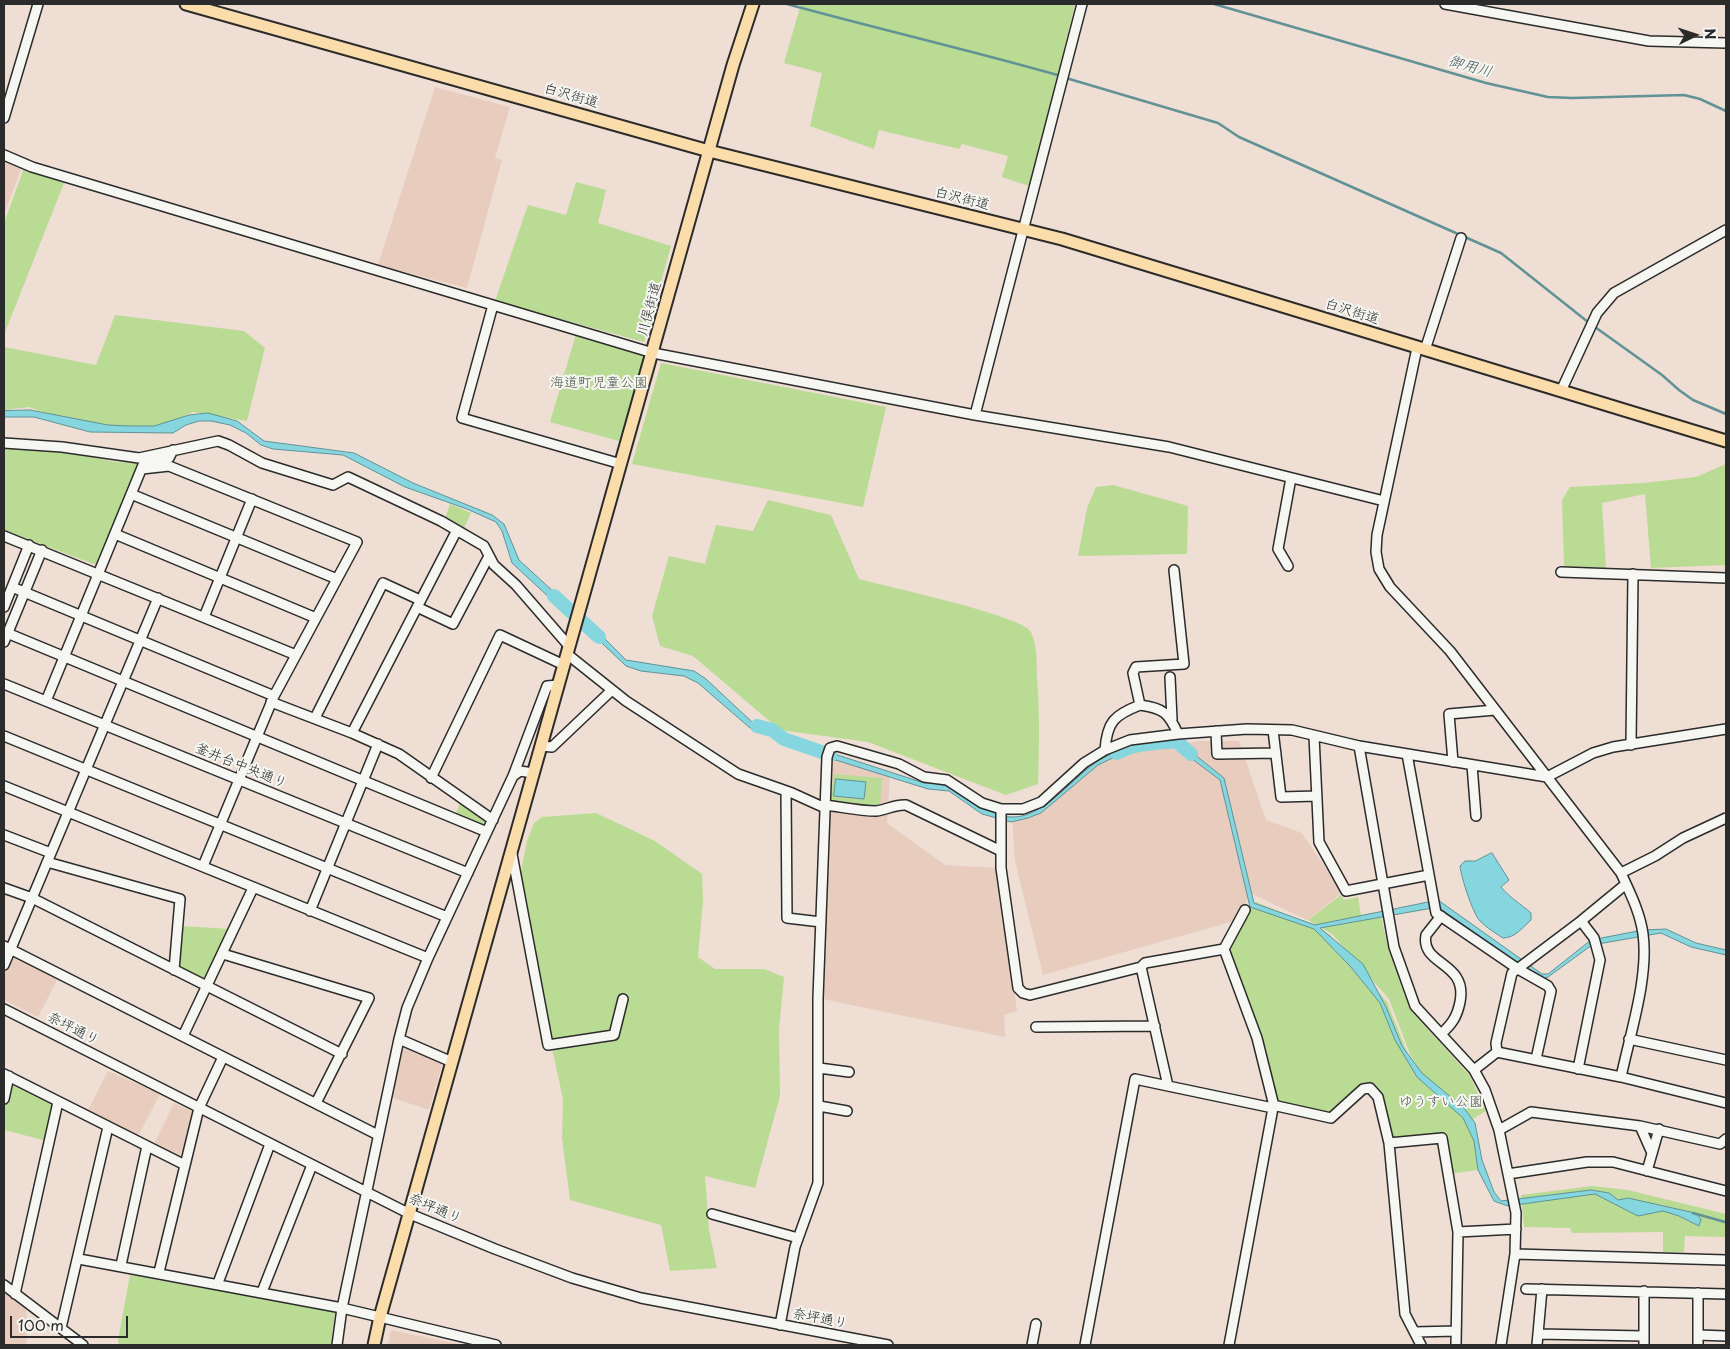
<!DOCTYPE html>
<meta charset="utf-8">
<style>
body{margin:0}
#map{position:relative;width:1730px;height:1349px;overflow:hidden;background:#eeded4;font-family:"Playpen Sans",sans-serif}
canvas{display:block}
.frame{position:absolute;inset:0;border:5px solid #2b2b2b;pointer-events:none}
.north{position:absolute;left:1670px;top:10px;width:50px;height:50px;-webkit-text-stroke:4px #f6f6f2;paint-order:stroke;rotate:86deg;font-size:14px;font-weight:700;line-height:20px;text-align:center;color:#2b2b2b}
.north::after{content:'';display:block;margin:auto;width:18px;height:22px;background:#2b2b2b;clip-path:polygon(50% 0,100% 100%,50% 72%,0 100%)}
.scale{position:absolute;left:10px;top:1316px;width:118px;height:22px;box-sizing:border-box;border:2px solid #2b2b2b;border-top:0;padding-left:6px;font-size:15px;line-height:18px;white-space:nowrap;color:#2b2b2b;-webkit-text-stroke:4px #f6f6f2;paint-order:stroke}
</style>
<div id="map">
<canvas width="1730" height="1349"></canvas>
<div class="frame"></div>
<div class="north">N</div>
<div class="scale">100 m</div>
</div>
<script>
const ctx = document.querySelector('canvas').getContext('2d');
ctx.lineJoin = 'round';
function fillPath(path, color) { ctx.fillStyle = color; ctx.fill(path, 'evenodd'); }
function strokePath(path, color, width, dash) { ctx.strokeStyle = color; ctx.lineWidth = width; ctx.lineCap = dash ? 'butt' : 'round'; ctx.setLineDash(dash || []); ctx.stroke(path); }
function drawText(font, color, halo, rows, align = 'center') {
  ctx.font = font + ' "Playpen Sans","Klee One",sans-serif'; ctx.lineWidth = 4; ctx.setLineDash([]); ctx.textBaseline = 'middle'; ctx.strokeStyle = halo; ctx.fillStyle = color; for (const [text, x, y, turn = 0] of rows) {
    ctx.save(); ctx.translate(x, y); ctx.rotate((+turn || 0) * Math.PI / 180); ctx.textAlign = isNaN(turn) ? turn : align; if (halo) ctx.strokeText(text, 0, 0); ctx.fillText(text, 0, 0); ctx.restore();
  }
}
fillPath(new Path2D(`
 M435 87 510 107 495 158 502 160 467 288 378 265Z
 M4 158 22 166 4 215Z
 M1198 741H1239L1266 820 1302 833 1342 893 1307 920 1250 893 1238 920 1043 975 1015 861 1012 818 1041 811 1101 755Z
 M827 757 890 776 887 823 945 865 999 868 1017 1011 1004 1015 1005 1037 818 998Z
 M17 955 59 976 38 1017 4 1000V970L10 957Z
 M402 1044 443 1062 429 1110 390 1097Z
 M108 1071 160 1094 138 1136 88 1110Z
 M174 1103 193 1112 187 1141 179 1157 154 1144Z
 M4 1292 26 1307 27 1345H4Z
 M391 1330 462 1345H388Z`), '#e8cdbf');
fillPath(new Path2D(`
 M801 4H1075L1037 157 1032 187 1002 177 1008 156 962 144 959 149 879 130 874 149 810 126 822 73 784 63Z
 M24 168 64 183 4 335V223Z
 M576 182 606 190 598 223 671 246 644 342 495 301 528 205 566 215Z
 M115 315 244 331 265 348 247 421 193 412 148 431 73 424 29 407 4 410V347L96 365Z
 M576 334 645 356 619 441 550 422Z
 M661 363 886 407 863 507 632 464Z
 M4 448 60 451 116 462 139 463 96 565 4 530Z
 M1726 464V565L1651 568 1645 494 1602 503 1606 568 1564 566 1562 500 1570 487 1643 483 1696 477Z
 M1113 485 1188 506 1187 554 1078 556 1087 508 1096 487Z
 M768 500 831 515 859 579C884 586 1024 616 1031 632 1037 645 1037 664 1037 678 1040 713 1039 749 1038 784L1006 795 868 742 780 730 693 656 660 646 652 616 669 556 705 564 716 525 753 531Z
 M450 504 471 513 463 530 444 521Z
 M834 774 882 778 880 807 830 802Z
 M460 803 485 818 487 822 485 826 481 827 455 816Z
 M596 813 655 841 702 874 703 901 698 957 715 969H764L784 977 779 1029 780 1096 755 1188 705 1176 709 1230 717 1268 670 1271 661 1225 570 1200 562 1138 563 1099 537 979 519 882 527 841 534 823 542 817Z
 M1341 895 1344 900 1358 897 1361 915 1380 912 1389 951 1409 1008 1470 1076 1486 1111 1471 1120 1478 1170 1449 1174 1442 1138 1389 1143 1379 1103 1370 1088 1331 1118 1277 1106 1224 949 1256 902 1317 927 1330 935 1387 1002 1417 1077 1422 1073 1410 1054 1389 999 1332 934 1308 920Z
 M181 926 231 929 209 978 202 980 177 966Z
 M11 1080 55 1103 47 1141 4 1130V1111Z
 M1592 1186 1628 1190 1726 1214V1237L1685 1236 1684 1252H1663V1232L1572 1233 1570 1228 1524 1227 1521 1195Z
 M130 1275 335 1312 331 1345H119L118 1340Z`), '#badb94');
const water = new Path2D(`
 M30 410 108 425 130 426H154L189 415 208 413 237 421 264 441 354 453 413 483 492 515 504 524 519 560 568 605 566 613 512 563 502 531 496 522 467 509 405 487 343 455 273 449 261 445 246 433 230 425 211 421H199L186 425 173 433 90 432 34 417H4V411Z
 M588 622 626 660 694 671 706 679 752 722 774 729 772 735 750 728 698 683 684 676 641 671 626 666 585 627Z
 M1179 742 1224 778 1254 903 1315 925 1438 900 1542 974H1548L1591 940 1643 930 1666 929 1696 943 1726 950V955L1691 947 1661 933 1592 945 1548 977 1541 979 1438 907 1320 928 1363 964 1386 1007 1402 1046 1422 1073 1464 1108 1475 1123 1482 1160 1494 1192 1501 1201 1591 1190 1609 1193 1618 1200 1628 1198 1695 1213 1701 1219 1699 1226 1679 1216 1663 1211 1638 1216 1595 1194 1508 1206 1494 1201 1478 1170 1474 1141 1463 1118 1417 1077 1395 1040 1380 1003 1350 966 1314 929 1250 907 1220 780 1175 746 1129 750 1098 765 1041 813 1028 818 1011 822 982 814 949 791 928 789 810 752 813 747 924 783C934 783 944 784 954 788 972 796 991 817 1012 817 1045 818 1075 774 1101 759 1126 746 1152 745 1179 742Z
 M836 779 866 782 864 799 834 796Z
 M1492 853 1509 880 1501 887C1510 898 1521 904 1531 913V920C1523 927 1515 938 1503 938 1495 933 1487 928 1480 921 1473 914 1461 877 1460 866L1465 861H1475Z`);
fillPath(water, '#85d6de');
strokePath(water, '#619296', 1);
strokePath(new Path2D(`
 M787 4C878 29 970 50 1061 76
 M1214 4 1486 83 1548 97 1572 98 1684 95 1700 99 1726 111
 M1066 78 1218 123 1239 137 1501 253 1588 322 1662 375 1679 390 1693 400 1726 414
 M1693 1213 1725 1222`), '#619296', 2.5);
strokePath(new Path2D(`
 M554 596 599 637
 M757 726 772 730 784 739 830 755
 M1117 753C1134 743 1157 743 1176 741L1191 754`), '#85d6de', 14);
const minor = new Path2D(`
 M1445 4 1649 41 1726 43
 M4 118 38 4
 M4 155 32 167 653 353 975 415 1082 4
 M493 305 462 418 621 464
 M1417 348 1377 535 1376 552 1379 569 1390 587 1450 651 1621 873C1630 893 1640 912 1643 934 1649 977 1630 1034 1621 1077
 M1425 350 1461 238
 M1561 391 1597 313 1614 293 1726 230
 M975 415 1169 447 1384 501
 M4 443 62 447 139 458 218 441 229 445 262 463 333 485 348 477 441 521 484 546 494 565 516 585 569 646
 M142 469 169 466 357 542 274 696 203 866
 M131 494 337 579
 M115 534 316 618
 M4 536 296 655
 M1288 566 1278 549 1291 478
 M1561 572 1726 578
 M12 587 274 696
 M4 607 29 545
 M417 607 453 624 489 556
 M204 617 252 499
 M7 633 487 832
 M4 642 42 550
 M567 654 626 701 738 774 792 793 825 808
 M1170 677 1172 719
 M4 684 468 873
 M46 701 143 465 169 458 173 450
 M271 702 352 733 399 754 493 820
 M1140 705C1163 708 1169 713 1178 734
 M315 718 383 583 420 600
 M1273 730 1281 797 1317 796
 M1216 731 1217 754 1276 753
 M352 733 457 530
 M4 736 447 917
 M1314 736 1319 842 1346 891 1429 875
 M1631 745 1633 574
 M541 746 552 747 612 690
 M1359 746 1394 947 1415 1006 1474 1070 1485 1090 1499 1130 1516 1213 1515 1254 1501 1345
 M1105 750C1107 722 1114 715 1140 705L1133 673 1136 667 1184 664 1174 570
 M1407 754 1436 913 1518 969 1548 986 1551 991 1536 1059
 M1453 762 1449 714 1495 710
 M1472 765 1476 816
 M513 776 547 686 558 685
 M431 778 500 635 564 665
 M4 786 428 958
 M786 791 787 918 821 922
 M825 805C842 807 859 811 876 811 887 810 895 804 906 805L1001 851
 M1001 809V868L1018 988 1023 993 1030 995 1141 967 1145 963 1224 949
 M4 835 51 853
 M512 854 548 1045 614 1035 623 999
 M47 862 180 899 174 970
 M1621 873 1655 856 1683 838 1726 818
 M4 888 32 898 342 1054
 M1245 910 1224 949 1257 1038 1273 1102V1108L1277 1106 1331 1118 1363 1089 1370 1088 1378 1097 1389 1143 1405 1314 1421 1345
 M310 911 378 744
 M1441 916 1426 935C1420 966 1468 961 1460 1002 1457 1017 1452 1024 1441 1034
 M4 946 378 1135
 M223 954 369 998 316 1103
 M4 965 158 598
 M4 1009 410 1214 495 1249 572 1278 641 1298 888 1345
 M1036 1027 1155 1026
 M183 1036 253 888
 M399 1039 407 1008 428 958 513 776 520 771 533 773
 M1629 1039 1726 1060
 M1497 1052 1621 1077 1726 1103
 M1497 1052 1496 1043 1512 973 1581 921 1626 884
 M819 1068 849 1072
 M1578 1069 1600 960 1594 938 1581 921
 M1474 1070 1497 1052
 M4 1074 185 1165
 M1168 1086 1273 1108 1229 1345
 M4 1099 9 1076
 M819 1106 847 1111
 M1640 1126 1652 1153
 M1499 1130 1531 1112 1640 1126 1720 1144 1726 1139
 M1389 1143 1442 1138 1458 1232 1456 1345
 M1647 1171 1659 1129
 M1508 1174 1587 1162H1613L1726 1191
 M712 1214 798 1238
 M1458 1232 1516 1229
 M1515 1254 1726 1260
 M79 1259 342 1308 496 1345
 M121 1265 147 1146
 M159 1272 199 1108 223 1057
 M218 1283 270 1144
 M4 1285 83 1345
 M1526 1289 1726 1294
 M262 1292 312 1165
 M1698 1293V1345
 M15 1294 58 1102
 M780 1325 795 1247 818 1183V998L827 757 830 748 837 746 899 764 924 777 947 780 982 803 1001 809H1023L1041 802 1084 763 1105 750 1130 740 1178 734 1247 729 1292 730 1359 746 1547 777 1593 753 1613 747 1726 729
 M61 1328 108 1127
 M1415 1332 1456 1331
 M1538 1334 1644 1336
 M1698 1335 1726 1336
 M337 1345 342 1308 399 1039 452 1062
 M1032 1345 1036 1324
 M1085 1345 1135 1079 1168 1086 1141 967
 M1537 1345 1542 1289
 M1644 1345V1291`);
const major = new Path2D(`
 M186 4 709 151 1062 239 1726 441
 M374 1345 380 1317 733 65 753 4`);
strokePath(minor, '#2b2b2b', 12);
strokePath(major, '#2b2b2b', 15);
strokePath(minor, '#f6f6f2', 9);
strokePath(major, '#fbddab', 11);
drawText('14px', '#2b2b2b', '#f6f6f2', [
 ["白沢街道",571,96,16],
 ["白沢街道",962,199,14],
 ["川俣街道",650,309,-75],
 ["白沢街道",1352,312,17],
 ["釜井台中央通り",241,766,22],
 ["奈坪通り",73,1029,27],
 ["奈坪通り",435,1209,23],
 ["奈坪通り",820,1319,11]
]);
drawText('14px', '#4f5745', '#f6f6f2', [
 ["海道町児童公園",599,383],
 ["ゆうすい公園",1441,1102]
]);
drawText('italic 15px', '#425658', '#f6f6f2', [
 ["御用川",1470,67,16]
]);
</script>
